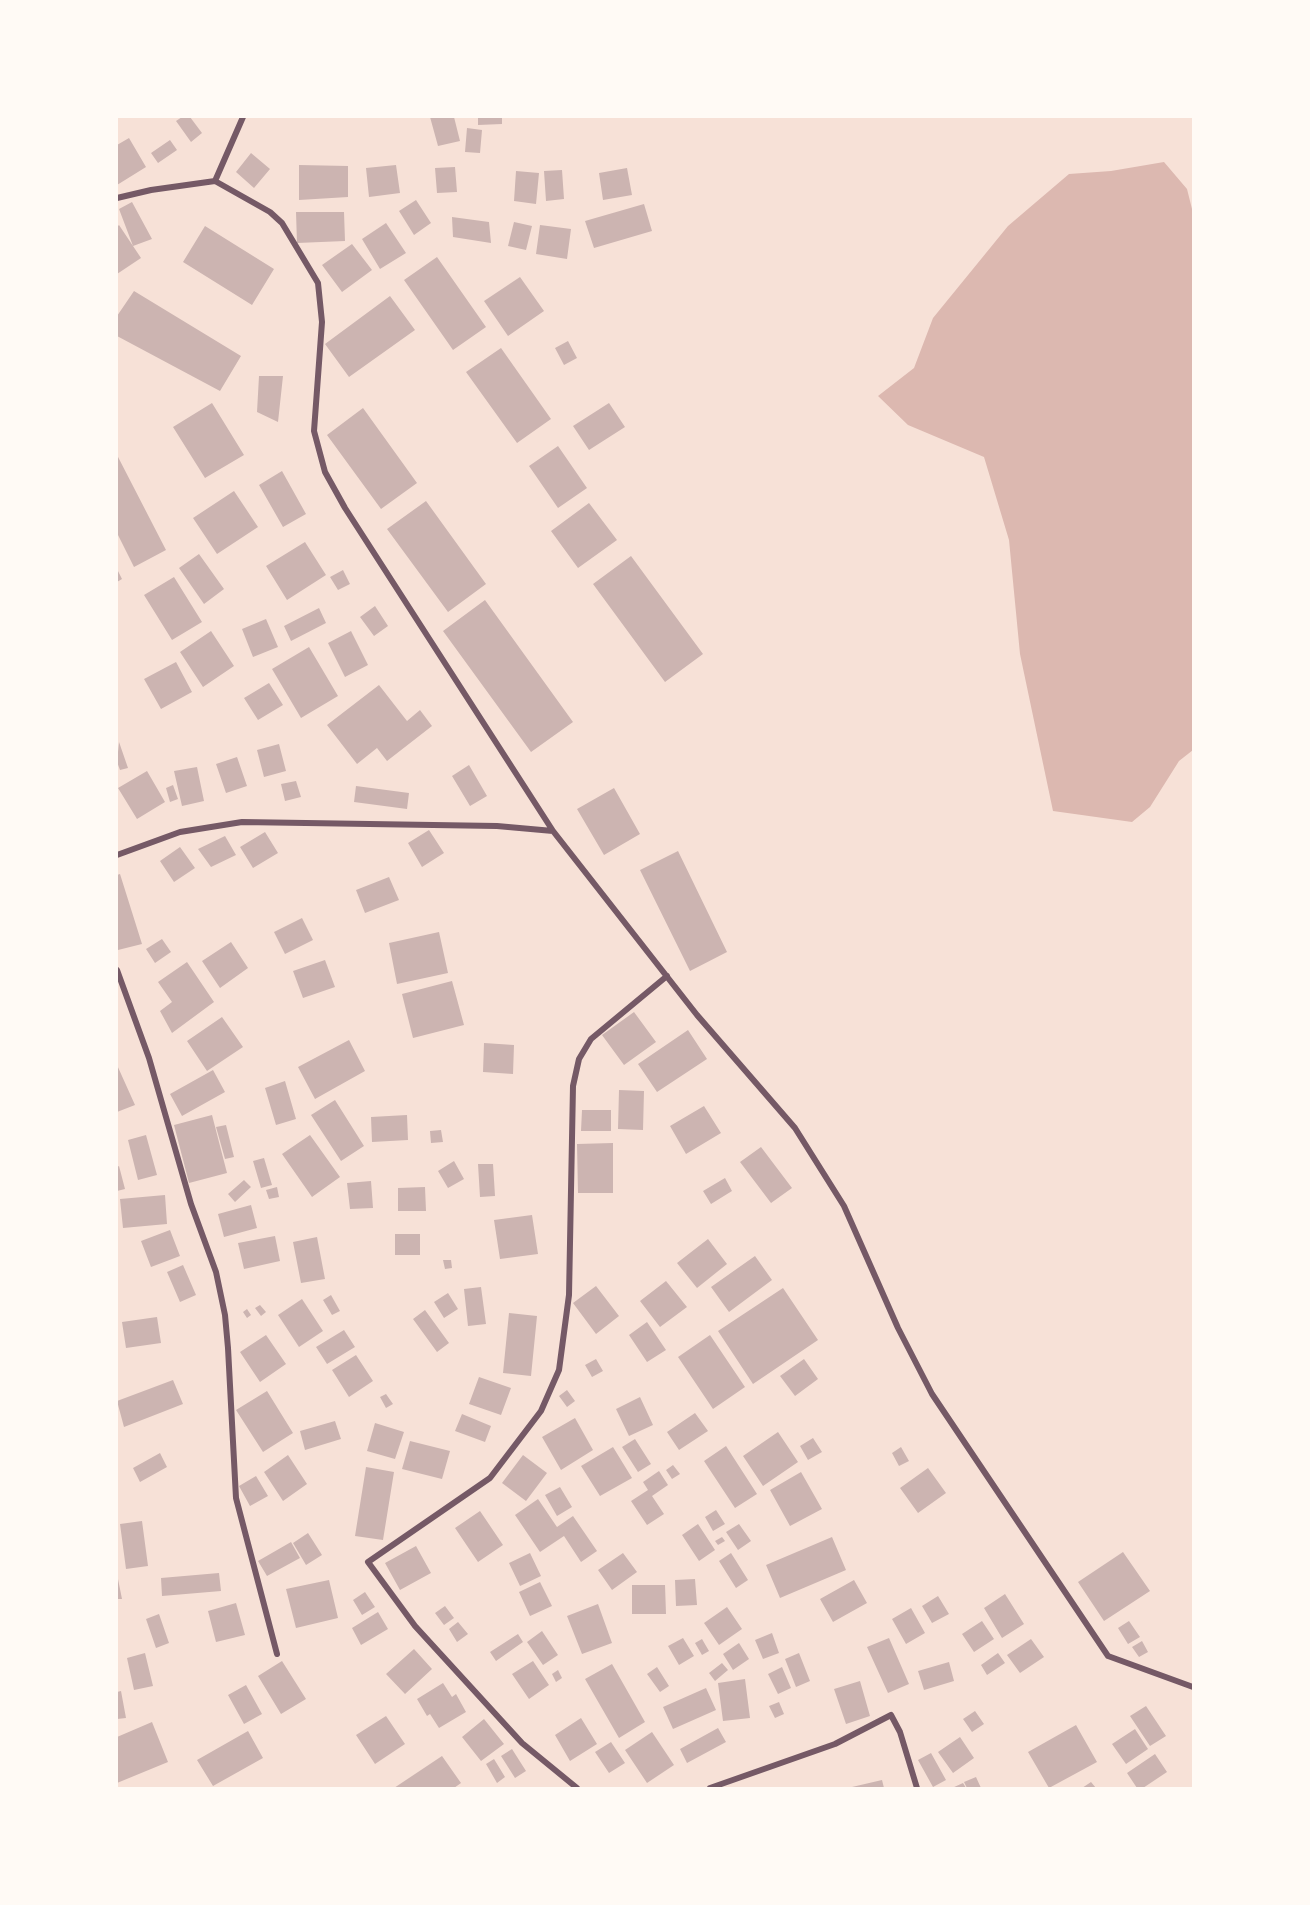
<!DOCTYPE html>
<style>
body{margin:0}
#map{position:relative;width:1310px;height:1905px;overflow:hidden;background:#f7e1d7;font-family:Barlow,sans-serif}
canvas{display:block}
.frame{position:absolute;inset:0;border:118px solid #fffaf5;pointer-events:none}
</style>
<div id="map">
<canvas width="1310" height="1905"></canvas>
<div class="frame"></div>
</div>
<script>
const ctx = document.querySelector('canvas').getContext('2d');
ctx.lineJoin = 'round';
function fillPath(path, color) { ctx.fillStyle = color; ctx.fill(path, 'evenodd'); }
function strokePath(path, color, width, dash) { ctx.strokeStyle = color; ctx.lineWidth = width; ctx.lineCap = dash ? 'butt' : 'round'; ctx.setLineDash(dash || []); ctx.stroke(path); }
fillPath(new Path2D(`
 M1164 162 1187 189 1193 213V750L1179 761 1150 807 1132 822 1053 811 1020 654 1009 540 984 457 908 425 878 396 914 368 933 318 1008 226 1069 174 1111 171Z`), '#dcb8b0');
fillPath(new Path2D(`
 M182 117H190L202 133 191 142 176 121Z
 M430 117H454L460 141 438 146Z
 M478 117H502V124L478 125Z
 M467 128 482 130 480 153 465 152Z
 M129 138 146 167 117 185V145Z
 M170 140 177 150 158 163 151 153Z
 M251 153 270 169 254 188 236 172Z
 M299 165 348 166V197L299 200Z
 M396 165 400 193 369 197 366 168Z
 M455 167 457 192 437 193 435 168Z
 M627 168 632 195 603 200 599 173Z
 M562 170 564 199 546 201 544 171Z
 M516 171 539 173 536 204 514 201Z
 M416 200 431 223 414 235 399 211Z
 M132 202 152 239 133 246 141 258 117 274V227L119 225 133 246 119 209Z
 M644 204 652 231 594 248 585 221Z
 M296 212H344L345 241 297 243Z
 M452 217 489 222 491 243 453 237Z
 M514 222 532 226 526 250 508 246Z
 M386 223 406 253 380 269 362 239Z
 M540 225 571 229 567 259 536 254Z
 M205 226 274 269 252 305 183 262Z
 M352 244 372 270 342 292 322 265Z
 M437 257 486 327 453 350 404 280Z
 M520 277 544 311 508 336 484 301Z
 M134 291 241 356 220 391 117 336V316Z
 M390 296 415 330 349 377 325 344Z
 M568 341 577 358 564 365 555 348Z
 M501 348 551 419 517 443 466 372Z
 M259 376H283L278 422 257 412Z
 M212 403 244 455 205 478 173 427Z
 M609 403 625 427 589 450 573 426Z
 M363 408 417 483 381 509 327 435Z
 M558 446 587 488 558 508 529 466Z
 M117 455 166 550 134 567 117 533Z
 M282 471 306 514 283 527 259 485Z
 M234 491 258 527 217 554 193 518Z
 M426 501 486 584 448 612 387 529Z
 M589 503 617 540 578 568 551 531Z
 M305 542 326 575 287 600 266 566Z
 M199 554 224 589 204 604 179 568Z
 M631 556 703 654 665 682 593 584Z
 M117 569 122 579 117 582Z
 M343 570 350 584 338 590 330 577Z
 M174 577 202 622 172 640 144 595Z
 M485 600 573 722 531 752 443 631Z
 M375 606 388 626 374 636 360 617Z
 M319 608 326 623 291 641 284 626Z
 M266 619 278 647 253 657 242 629Z
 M211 631 234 666 203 687 180 652Z
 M351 631 368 665 345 677 328 643Z
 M309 647 338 696 301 718 272 669Z
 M176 662 192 692 161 709 144 679Z
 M269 683 283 705 258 720 244 698Z
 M379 685 407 721 420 710 432 726 387 761 377 748 357 764 327 725Z
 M119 742 128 768 120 770 117 762Z
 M279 744 286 771 264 777 257 750Z
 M237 757 247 786 226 793 216 764Z
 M469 765 487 796 470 806 452 776Z
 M197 767 204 801 182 806 174 771Z
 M147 771 165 802 137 819 118 788Z
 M296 781 301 797 285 801 281 784Z
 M173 785 178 799 170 802 166 788Z
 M356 786 409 793 407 809 354 802Z
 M614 788 640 834 604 855 577 809Z
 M429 830 444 853 422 867 408 843Z
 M265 832 278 853 253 868 240 847Z
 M225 836 236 855 211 867 198 849Z
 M180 847 195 868 174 882 160 861Z
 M678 851 727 952 690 971 640 870Z
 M120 874 142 944 118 950 117 875Z
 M389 877 399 900 365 913 356 890Z
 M302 918 313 940 285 954 274 932Z
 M439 932 448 973 397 984 389 943Z
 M162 939 171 952 155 963 146 949Z
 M231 942 248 968 220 988 202 961Z
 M325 960 335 987 303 998 293 971Z
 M187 962 214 1002 172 1033 160 1011 172 1002 158 982Z
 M452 981 464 1025 413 1038 402 994Z
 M634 1012 656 1042 624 1065 602 1035Z
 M222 1017 243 1047 207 1071 187 1041Z
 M688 1030 707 1059 657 1092 638 1064Z
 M349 1040 365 1071 315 1099 298 1067Z
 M484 1043 514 1045 513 1074 483 1072Z
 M117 1065 135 1105 117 1112Z
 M213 1070 225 1092 182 1116 170 1094Z
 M285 1081 296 1119 276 1125 265 1088Z
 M619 1090 644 1091 643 1130 618 1129Z
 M335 1100 364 1146 341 1161 311 1115Z
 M704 1106 721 1133 686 1154 670 1126Z
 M582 1110H611V1131H581Z
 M212 1115 227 1173 189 1183 174 1125Z
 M407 1115 408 1140 372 1142 371 1117Z
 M226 1125 234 1157 225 1159 216 1127Z
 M441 1130 443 1142 431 1143 430 1131Z
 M146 1135 157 1175 138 1180 128 1140Z
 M310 1135 340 1177 312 1197 282 1154Z
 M613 1143V1193H578L577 1144Z
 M761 1147 792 1188 771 1203 740 1162Z
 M264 1158 272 1185 261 1188 253 1161Z
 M454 1161 464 1179 448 1188 438 1171Z
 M478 1164H493L495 1196 480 1197Z
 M119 1166 125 1189 117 1191V1167Z
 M725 1178 732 1191 711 1204 703 1191Z
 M244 1180 251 1187 235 1202 228 1194Z
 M371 1181 373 1208 350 1209 347 1183Z
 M277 1187 279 1197 269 1199 266 1190Z
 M425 1187 426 1211H398V1188Z
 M165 1195 167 1224 123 1228 120 1199Z
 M251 1205 257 1228 224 1237 218 1214Z
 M532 1215 538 1254 500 1259 494 1220Z
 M170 1230 180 1256 151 1267 141 1241Z
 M395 1234H420V1255H395Z
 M275 1236 280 1261 244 1269 238 1243Z
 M317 1237 325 1279 301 1283 293 1242Z
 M708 1239 727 1264 697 1288 677 1263Z
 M755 1256 772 1280 729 1312 711 1287Z
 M443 1260H451L452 1268 445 1269Z
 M183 1265 196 1295 180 1302 167 1272Z
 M666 1281 687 1307 660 1327 640 1301Z
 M596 1286 619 1316 596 1334 573 1303Z
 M481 1287 486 1324 468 1326 464 1289Z
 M783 1288 818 1340 753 1384 718 1331Z
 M448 1293 458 1309 444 1318 434 1302Z
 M331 1295 340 1311 332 1315 323 1300Z
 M302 1299 323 1331 299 1347 278 1315Z
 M260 1305 266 1312 261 1316 255 1308Z
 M247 1309 251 1315 247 1318 243 1312Z
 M425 1310 449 1343 437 1352 413 1319Z
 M509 1313 537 1316 531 1376 503 1373Z
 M157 1317 161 1343 126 1348 122 1322Z
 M647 1322 666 1350 647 1362 629 1335Z
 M344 1330 355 1347 327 1364 316 1347Z
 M266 1335 286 1364 260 1382 240 1352Z
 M710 1335 745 1387 713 1409 678 1357Z
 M356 1355 373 1381 349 1397 332 1370Z
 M596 1359 603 1371 592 1377 585 1365Z
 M804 1359 818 1379 795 1396 780 1376Z
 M479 1377 511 1388 501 1415 469 1404Z
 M173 1380 183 1404 124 1427 117 1401Z
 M567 1390 575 1401 567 1407 559 1396Z
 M267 1391 293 1433 263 1452 236 1410Z
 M386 1394 393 1404 386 1408 380 1397Z
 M640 1397 653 1425 629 1436 616 1409Z
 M695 1413 708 1431 679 1450 667 1432Z
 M462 1414 491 1426 485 1442 455 1431Z
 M575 1418 593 1450 561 1470 542 1437Z
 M335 1421 341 1439 305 1450 300 1431Z
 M375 1423 404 1432 395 1459 367 1451Z
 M778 1432 798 1462 763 1486 743 1456Z
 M813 1438 822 1452 808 1460 800 1446Z
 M635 1439 651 1464 638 1472 622 1447Z
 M410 1441 450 1451 442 1479 402 1469Z
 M726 1446 757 1494 735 1508 704 1461Z
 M613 1447 632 1478 600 1496 581 1466Z
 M901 1447 909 1461 899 1466 892 1453Z
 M160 1453 167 1467 140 1482 133 1468Z
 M288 1455 307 1484 283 1501 264 1472Z
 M523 1455 547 1473 526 1501 502 1483Z
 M673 1465 680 1474 672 1479 666 1470Z
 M366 1467 394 1472 383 1540 355 1536Z
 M928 1468 946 1493 918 1513 900 1488Z
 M659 1471 668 1485 652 1496 664 1514 647 1525 631 1501 648 1490 643 1482Z
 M801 1472 822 1509 790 1526 770 1490Z
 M256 1476 268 1496 250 1506 239 1486Z
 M560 1487 572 1507 557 1516 545 1495Z
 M538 1499 557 1527 573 1516 597 1551 581 1562 564 1536 540 1552 515 1515Z
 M716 1510 725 1524 713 1531 705 1517Z
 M480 1511 503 1545 478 1562 455 1528Z
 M142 1521 148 1566 126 1569 120 1524Z
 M698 1524 715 1550 699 1561 682 1535Z
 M739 1524 751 1541 738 1550 726 1532Z
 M308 1533 322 1555 306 1565 293 1543Z
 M722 1537 725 1541 718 1545 715 1541Z
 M832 1537 846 1570 780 1598 766 1565Z
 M291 1542 300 1558 267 1576 258 1561Z
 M416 1546 431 1573 400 1590 385 1563Z
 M1123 1552 1150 1591 1104 1621 1078 1582Z
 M530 1553 541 1576 520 1586 509 1563Z
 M623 1553 637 1572 612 1590 598 1570Z
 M731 1553 748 1580 736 1588 719 1561Z
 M219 1573 221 1591 162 1596 161 1578Z
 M117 1574 122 1599H117Z
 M695 1579 697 1605 676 1606 675 1580Z
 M329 1580 338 1618 296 1628 286 1589Z
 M854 1580 867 1603 833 1622 820 1599Z
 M540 1582 552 1606 530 1616 519 1592Z
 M632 1585H665L666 1614H632Z
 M365 1592 375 1607 362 1615 353 1600Z
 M1005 1594 1024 1624 1002 1638 984 1608Z
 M938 1596 949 1614 932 1623 922 1606Z
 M236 1603 245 1635 216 1642 208 1611Z
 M598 1604 612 1643 582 1654 567 1616Z
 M445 1606 454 1618 444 1625 435 1613Z
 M727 1607 742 1629 719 1645 704 1623Z
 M911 1608 925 1633 906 1644 892 1619Z
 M378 1612 388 1629 361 1645 352 1628Z
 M159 1614 169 1643 156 1648 146 1619Z
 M982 1621 994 1639 974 1652 962 1634Z
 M1129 1621 1140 1637 1128 1644 1118 1628Z
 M458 1622 468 1634 457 1642 449 1629Z
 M542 1631 558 1655 543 1665 527 1642Z
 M772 1633 779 1653 763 1659 755 1640Z
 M518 1634 523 1642 496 1661 490 1652Z
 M683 1638 694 1656 679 1665 668 1646Z
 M889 1638 909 1684 888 1693 867 1647Z
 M702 1639 709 1651 702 1655 695 1643Z
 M1031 1639 1044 1657 1020 1673 1007 1655Z
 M1142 1641 1148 1652 1139 1657 1132 1647Z
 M739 1643 749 1659 733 1670 723 1654Z
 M414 1649 432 1669 405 1694 386 1674Z
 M145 1653 153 1686 134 1690 127 1658Z
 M799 1653 810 1681 796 1687 785 1659Z
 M998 1653 1005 1663 987 1675 981 1665Z
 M282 1661 306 1699 281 1714 258 1676Z
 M533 1661 549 1685 529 1699 512 1674Z
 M949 1662 954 1681 924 1690 918 1671Z
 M722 1663 728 1670 715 1681 709 1673Z
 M612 1664 645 1722 619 1738 585 1679Z
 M657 1667 669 1686 660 1692 647 1674Z
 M782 1667 791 1688 778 1694 768 1674Z
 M558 1670 562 1678 556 1682 552 1674Z
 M745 1679 750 1718 723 1721 718 1683Z
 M860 1681 870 1716 846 1724 834 1689Z
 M443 1683 452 1697 456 1694 466 1712 439 1728 430 1714 427 1716 417 1699Z
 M246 1685 262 1714 244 1724 228 1695Z
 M706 1688 716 1710 673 1729 663 1707Z
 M121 1691 126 1718 117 1719V1692Z
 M779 1702 784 1714 775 1718 769 1706Z
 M1146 1706 1166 1736 1150 1746 1130 1716Z
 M975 1711 984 1724 972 1732 963 1719Z
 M386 1716 405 1744 375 1764 356 1735Z
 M581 1718 597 1744 570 1761 555 1735Z
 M484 1719 504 1744 481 1761 462 1737Z
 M152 1722 168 1762 117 1783V1737Z
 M1076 1725 1097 1762 1049 1788 1028 1752Z
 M718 1728 726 1742 687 1763 680 1749Z
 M1135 1729 1148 1749 1126 1764 1112 1744Z
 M248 1731 263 1758 213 1786 197 1760Z
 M652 1732 674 1765 647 1783 625 1750Z
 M960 1737 974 1758 953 1773 938 1752Z
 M611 1742 625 1763 609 1773 595 1752Z
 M512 1749 526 1771 515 1778 501 1756Z
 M931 1753 946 1780 933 1787 918 1760Z
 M1155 1754 1167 1772 1143 1788H1137L1127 1773Z
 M442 1756 461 1783 454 1788H394Z
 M494 1759 505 1777 497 1783 486 1764Z
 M976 1777 981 1788H967L964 1782Z
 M882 1780 884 1788H852V1787Z
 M1091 1782 1096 1788H1082Z
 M963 1783 966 1788H952Z`), '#ccb4b1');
strokePath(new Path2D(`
 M215 181 243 117
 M117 198 151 190 215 181 270 212 282 223 318 283 322 322 314 431 325 472 345 508 553 831
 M117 855 180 832 242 822 497 826 553 831 697 1015 795 1128 844 1206 898 1328 932 1394 1108 1656 1193 1687
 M117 970 149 1058 191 1204 216 1272 225 1315 228 1348 236 1498 277 1654
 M577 1788 522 1743 415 1626 368 1562 490 1478 541 1411 559 1370 569 1295 573 1086 579 1059 591 1039 667 976
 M710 1788 835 1744 891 1715 900 1732 917 1788`), '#755966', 6);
</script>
